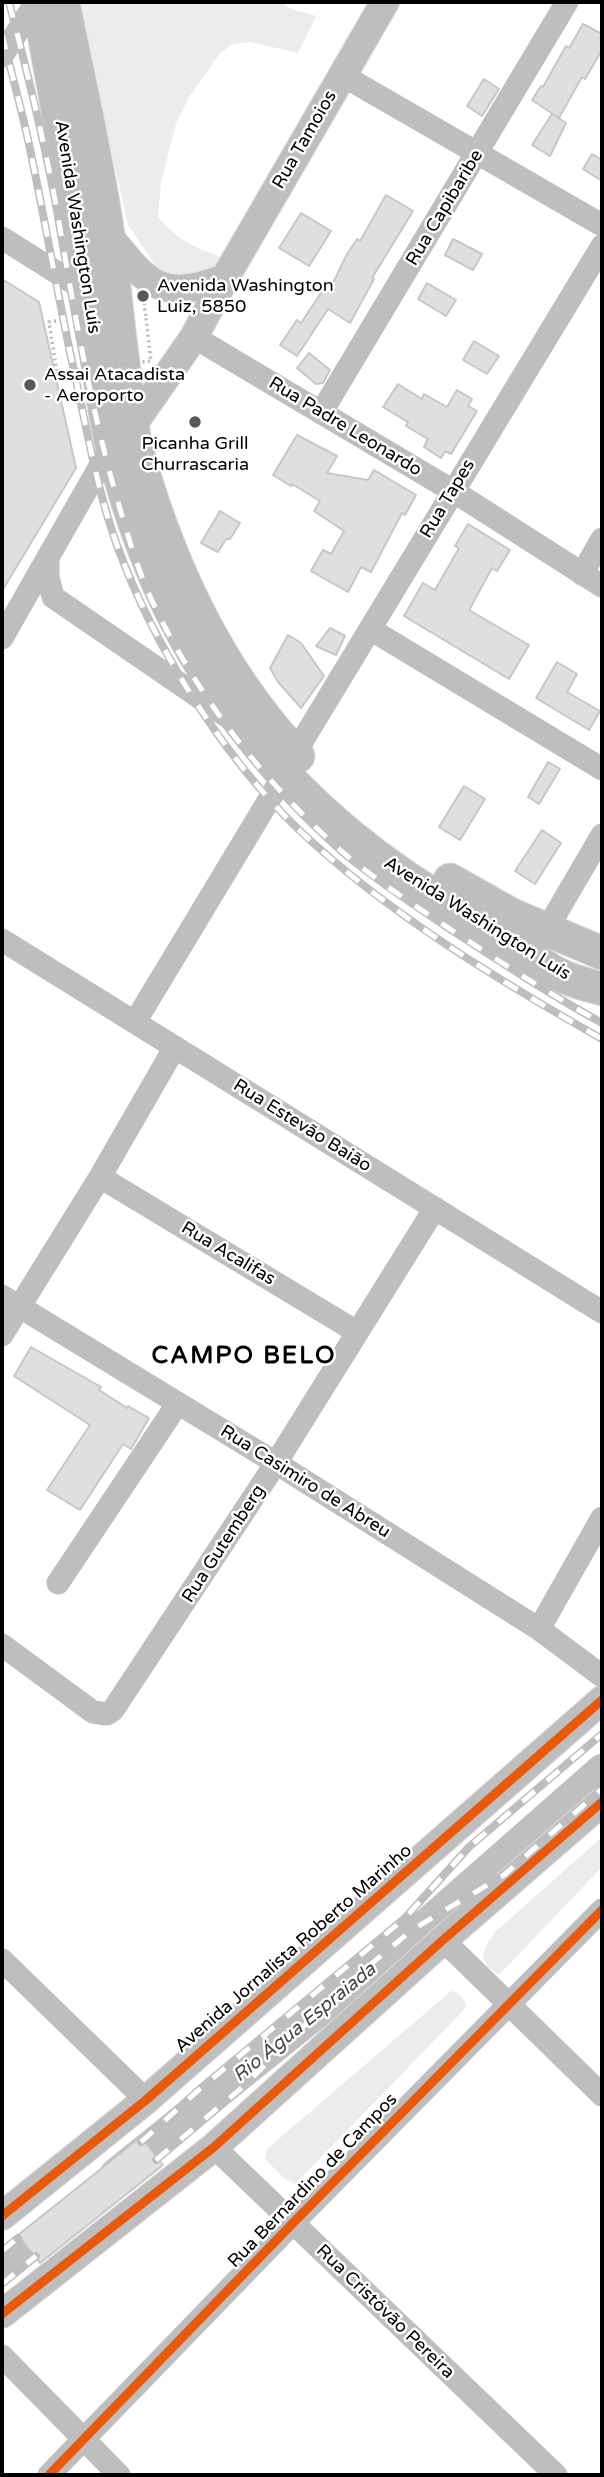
<!DOCTYPE html>
<meta charset="utf-8">
<style>
body{margin:0}
#map{position:relative;width:604px;height:2477px;overflow:hidden;background:#fff;font-family:"Varela Round",sans-serif}
canvas{display:block}
.frame{position:absolute;inset:0;border:4px solid #000;pointer-events:none}
</style>
<div id="map">
<canvas width="604" height="2477"></canvas>
<div class="frame"></div>
</div>
<script>
const ctx = document.querySelector('canvas').getContext('2d');
ctx.lineJoin = 'round';
function fillPath(path, color) { ctx.fillStyle = color; ctx.fill(path, 'evenodd'); }
function strokePath(path, color, width, dash) { ctx.strokeStyle = color; ctx.lineWidth = width; ctx.lineCap = dash ? 'butt' : 'round'; ctx.setLineDash(dash || []); ctx.stroke(path); }
function drawText(font, color, halo, rows, align = 'center') {
  ctx.font = font + ' "Varela Round",sans-serif'; ctx.lineWidth = 5; ctx.setLineDash([]); ctx.textBaseline = 'middle'; ctx.strokeStyle = halo; ctx.fillStyle = color; for (const [text, x, y, turn = 0] of rows) {
    ctx.save(); ctx.translate(x, y); ctx.rotate((+turn || 0) * Math.PI / 180); ctx.textAlign = isNaN(turn) ? turn : align; if (halo) ctx.strokeText(text, 0, 0); ctx.fillText(text, 0, 0); ctx.restore();
  }
}
fillPath(new Path2D(`
 M81 2H280L292 9 316 16 298 53 250 42 233 44 220 53 188 99 176 124 161 183 158 217C178 242 198 248 226 259L202 279 166 276 156 266 128 225 103 116Z
 M602 1837V1867L499 1975 488 1967 483 1957 486 1945 494 1933Z
 M451 1991C458 1992 465 1998 466 2006L461 2013 295 2184 284 2178 265 2159 267 2149Z`), '#ececec');
strokePath(new Path2D(`
 M116 2174 428 1923 602 1770
 M2 2268 60 2221`), '#bfbfbf', 32);
const building = new Path2D(`
 M583 24 602 34V50L585 79 582 77 559 118 532 100 541 86 543 87 566 46 569 48Z
 M484 79 499 89 482 116 467 106Z
 M552 114 566 123 550 156 532 145Z
 M592 154 602 160V181L583 169Z
 M386 195 413 211 372 278 374 279 350 323 328 309 297 356 280 345 297 320 301 323 329 281 333 283 346 256 357 239 360 241Z
 M301 213 331 231 309 266 279 248Z
 M453 239 482 254 473 270 445 255Z
 M2 279 39 302 76 468 2 591Z
 M427 283 456 300 446 316 418 299Z
 M474 341 499 356 487 374 463 360Z
 M309 353 330 370 323 383 316 384 297 368Z
 M398 384 422 399 424 394 447 407 457 390 472 399 468 406 477 411 451 454 445 451 441 458 424 447 428 439 406 426 408 422 383 407Z
 M297 435 337 456 327 473 368 480 374 470 416 495 405 515 402 513 371 572 361 567 348 592 311 571 323 550 331 554 344 531 314 511 320 501 292 484 291 486 273 475Z
 M220 511 240 523 230 539H226L218 552 201 543Z
 M468 524 510 550 497 571 492 568 469 610 529 645 509 679 404 616 423 583 435 590 459 548 455 546Z
 M330 628 345 636 336 655 316 646Z
 M288 635 301 643 324 676 301 708 278 682 270 668Z
 M557 662 577 674 567 692 600 711 589 730 536 698Z
 M548 762 560 769 539 804 528 797Z
 M464 786 485 799 460 840 439 827Z
 M542 830 561 843 535 884 515 871Z
 M31 1347 101 1387 99 1390 127 1408 128 1406 149 1418 131 1449 123 1444 80 1510 47 1490 90 1425 14 1376Z
 M141 2137 163 2165 40 2263 18 2235Z`);
fillPath(building, '#dfdfdf');
strokePath(building, '#c7c7c7', 2);
const major = new Path2D(`
 M107 234C148 284 159 303 225 278
 M132 426 194 337 225 278 385 2
 M2 2216 146 2100 602 1700
 M2 2314 214 2147 443 1940 602 1802`);
const highway = new Path2D(`
 M38 2C56 98 73 194 88 290 96 342 100 396 112 446 160 643 266 792 438 898 465 916 493 933 520 950 534 959 547 969 562 976 574 982 589 985 602 989
 M63 2C78 79 97 157 108 235 116 298 121 362 132 424 136 452 145 479 154 506 186 599 230 683 298 756
 M450 880 512 915 602 953`);
strokePath(major, '#dbdbdb', 30);
strokePath(highway, '#dbdbdb', 35);
strokePath(new Path2D(`
 M144 303 146 318
 M66 371 57 373 49 322 64 320 68 324`), '#b9b9b9', 3.5, [2, 3.5]);
strokePath(new Path2D(`
 M2 56 36 2
 M342 75 602 225
 M2 238 88 292
 M194 337 453 491 602 586
 M321 413 567 2
 M48 557V577L53 597 231 719
 M582 574 602 539
 M370 629 602 769
 M2 638 112 445
 M295 753 602 246
 M547 929 602 835
 M2 940 602 1312
 M135 1022 284 775
 M100 1177 357 1332
 M2 1296 276 1463 539 1629 602 1676
 M2 1335 100 1177 175 1047
 M58 1583 178 1403
 M539 1629 602 1518
 M2 1645 93 1712 107 1714 113 1710 276 1463 435 1208
 M443 1940 602 2095
 M2 1960 146 2100
 M214 2147 556 2475
 M2 2356 119 2475
 M49 2475 292 2224 602 1910`), '#bebebe', 23);
strokePath(major, '#bebebe', 28);
strokePath(highway, '#bebebe', 33);
const rail = new Path2D(`
 M9 2C29 79 48 155 61 234 77 327 93 418 120 509 130 543 140 577 156 609 201 702 268 787 346 855 380 883 417 907 453 931 502 963 551 995 602 1023
 M2 34C11 72 22 110 30 149 46 225 59 303 76 380 88 435 98 494 118 548 154 646 222 755 297 828 384 911 498 980 602 1039
 M141 2142 201 2088 405 1918 469 1847 602 1734
 M156 2160 245 2085 341 1989 412 1930 504 1875 602 1789
 M2 2251 18 2238
 M2 2284 36 2256`);
strokePath(rail, '#bebebe', 8);
strokePath(rail, '#fff', 5, [16]);
strokePath(new Path2D(`
 M66 371 151 361 146 318`), '#b9b9b9', 3.5, [2, 3.5]);
strokePath(new Path2D(`
 M2 2216 146 2100 602 1700
 M2 2314 214 2147 443 1940 602 1802
 M49 2475 292 2224 602 1910`), '#e8590c', 9);
for (const [x, y, r, color] of [
 [143,296,7,"#595959"],
 [30,385,7,"#595959"],
 [195,422,7,"#595959"]
]) { const dot = new Path2D(); dot.arc(x, y, r, 0, 2 * Math.PI); ctx.fillStyle = color; ctx.fill(dot); strokePath(dot, '#fff', 2.5); }
drawText('18px', '#000', '#fff', [
 ["Rua Tamoios",305,140,-60],
 ["Rua Capibaribe",445,208,-59],
 ["Avenida Washington Luís",77,227,81],
 ["Rua Padre Leonardo",345,427,31],
 ["Rua Tapes",448,499,-59],
 ["Avenida Washington Luís",477,919,32],
 ["Rua Estevão Baião",302,1126,32],
 ["Rua Acalifas",228,1254,31],
 ["Rua Casimiro de Abreu",305,1482,32],
 ["Rua Gutemberg",224,1544,-57],
 ["Avenida Jornalista Roberto Marinho",294,1949,-41],
 ["Rua Bernardino de Campos",313,2181,-46],
 ["Rua Cristóvão Pereira",385,2312,44]
]);
drawText('18px', '#000', '#fff', [
 ["Avenida Washington",157,286],
 ["Luiz, 5850",157,307],
 ["Assai Atacadista",44,375],
 ["- Aeroporto",44,396],
 ["Picanha Grill",195,444,"center"],
 ["Churrascaria",195,465,"center"]
], 'left');
drawText('italic 19px', '#444', '#fff', [
 ["Rio Água Espraiada",305,2023,-39]
]);
ctx.letterSpacing = '2px';
drawText('bold 24px', '#000', '#fff', [
 ["CAMPO BELO",244,1357]
]);
ctx.letterSpacing = '0px';
</script>
